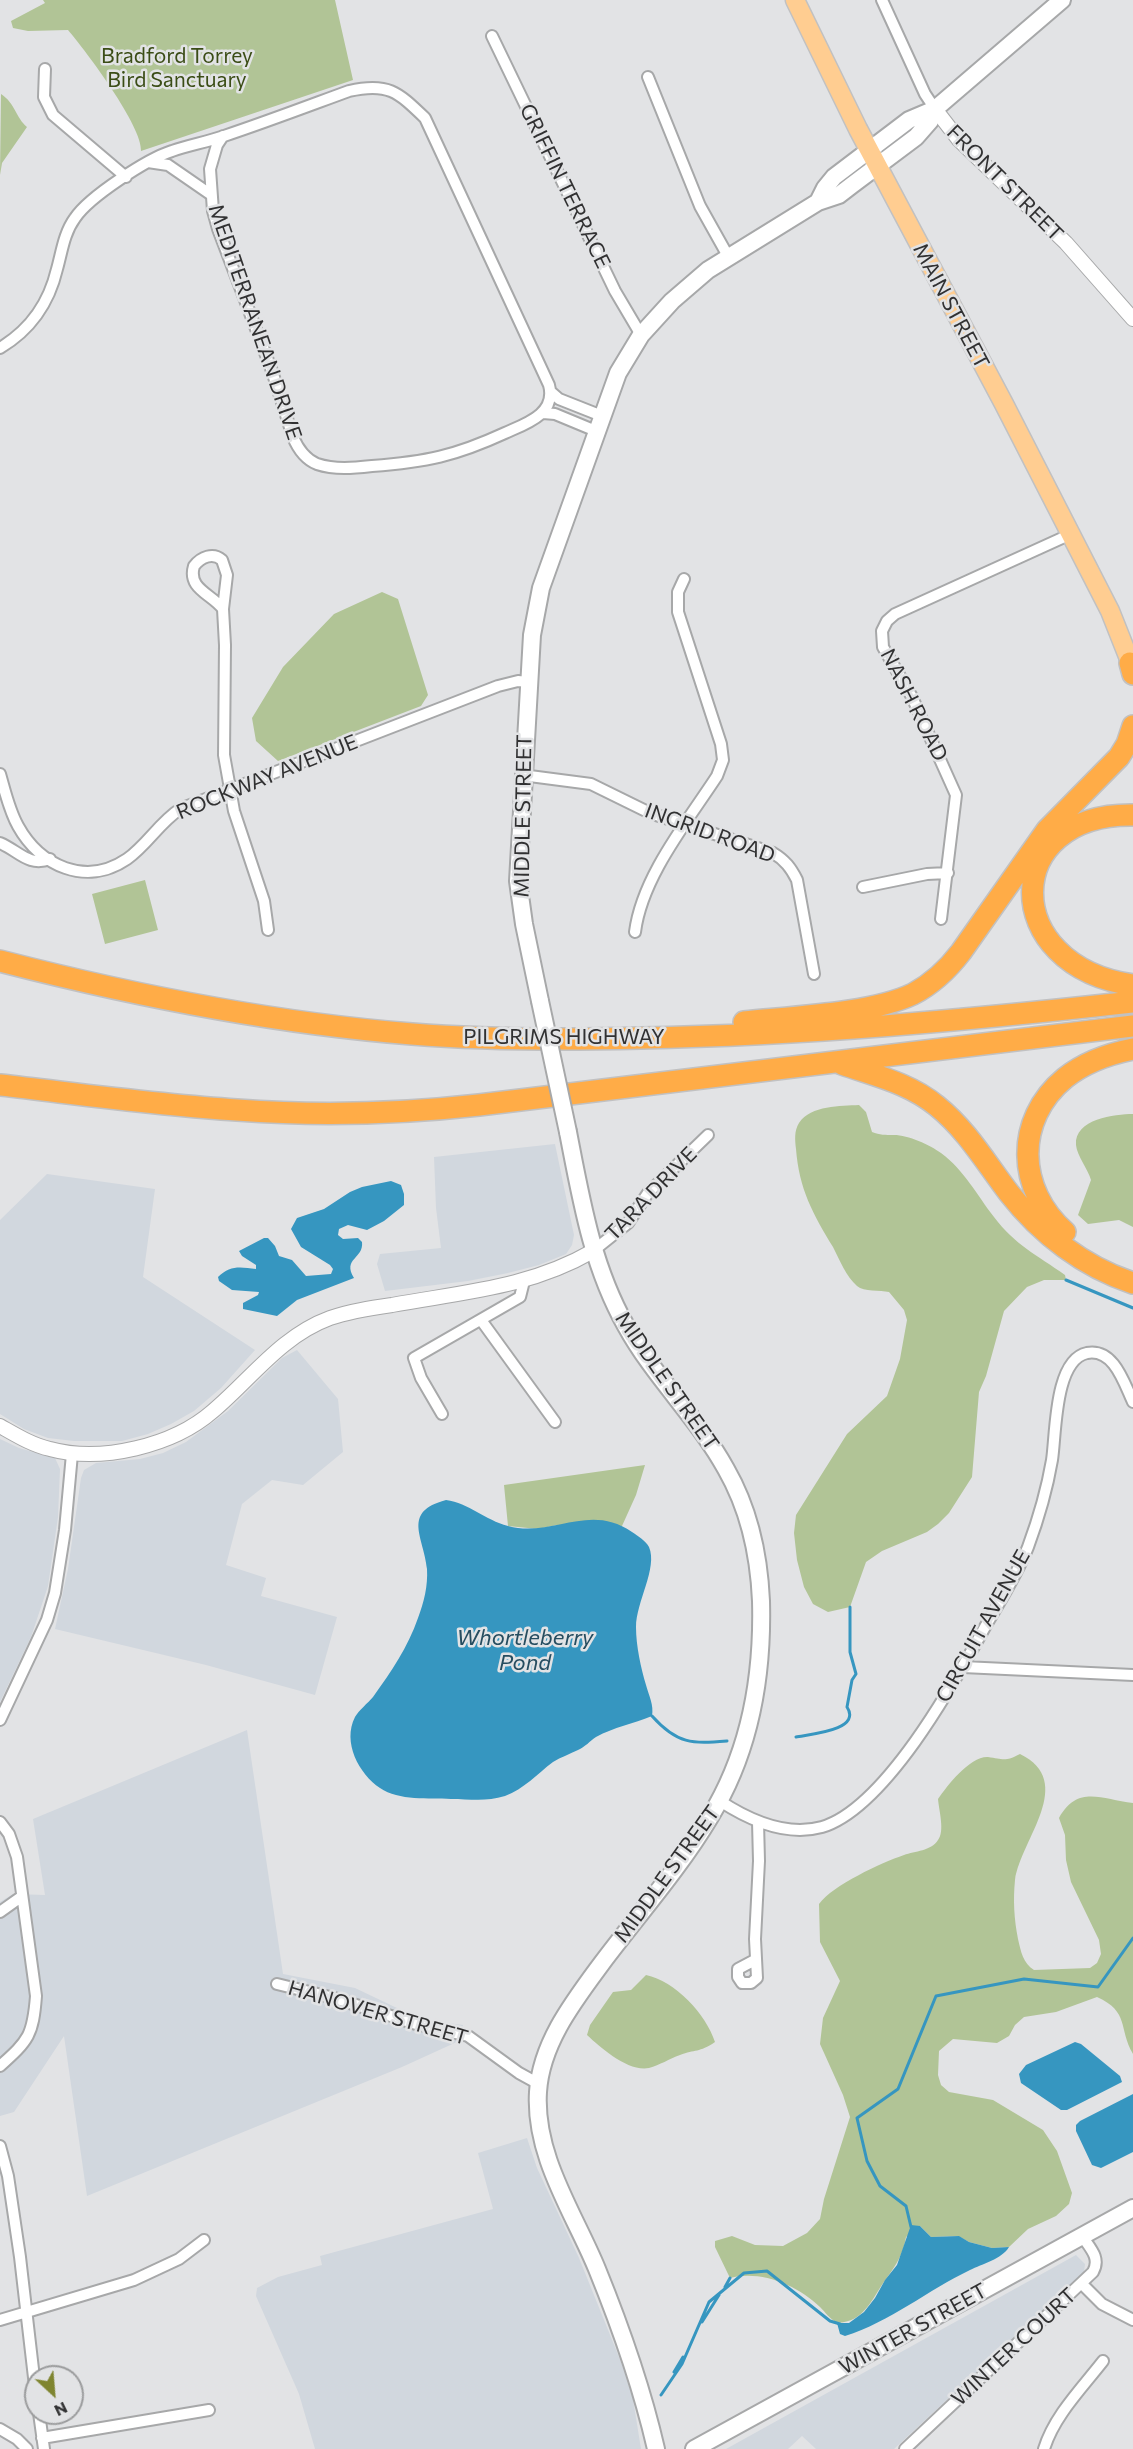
<!DOCTYPE html>
<style>
body{margin:0}
#map{position:relative;width:1133px;height:2449px;overflow:hidden;background:#e2e3e5;font-family:Commissioner,sans-serif}
canvas{display:block}
.north{position:absolute;left:24px;top:2365px;width:60px;height:60px;box-sizing:border-box;background:#e2e3e5;border:2px solid #9b9c9d;border-radius:50%;rotate:154deg;font-size:16px;font-weight:700;line-height:24px;text-align:center;color:#313132}
.north::after{content:'';display:block;margin:auto;width:21px;height:27px;background:#7f8530;clip-path:polygon(50% 0,100% 100%,50% 72%,0 100%)}
</style>
<div id="map">
<canvas width="1133" height="2449"></canvas>
<div class="north">N</div>
</div>
<script>
const ctx = document.querySelector('canvas').getContext('2d');
ctx.lineJoin = 'round';
function fillPath(path, color) { ctx.fillStyle = color; ctx.fill(path, 'evenodd'); }
function strokePath(path, color, width, dash) { ctx.strokeStyle = color; ctx.lineWidth = width; ctx.lineCap = dash ? 'butt' : 'round'; ctx.setLineDash(dash || []); ctx.stroke(path); }
function drawText(font, color, halo, rows, align = 'center') {
  ctx.font = font + ' Commissioner,sans-serif'; ctx.lineWidth = 5; ctx.setLineDash([]); ctx.textBaseline = 'middle'; ctx.strokeStyle = halo; ctx.fillStyle = color; for (const [text, x, y, turn = 0] of rows) {
    ctx.save(); ctx.translate(x, y); ctx.rotate((+turn || 0) * Math.PI / 180); ctx.textAlign = isNaN(turn) ? turn : align; if (halo) ctx.strokeText(text, 0, 0); ctx.fillText(text, 0, 0); ctx.restore();
  }
}
fillPath(new Path2D(`
 M555 1144 574 1235 572 1245 566 1254 539 1265 508 1273 468 1281 385 1291 377 1264 380 1254 441 1248 436 1208 434 1157Z
 M47 1174 155 1189 143 1277 255 1350 221 1388 194 1411 171 1424 148 1434 122 1441H74L48 1438 24 1429 0 1414V1220Z
 M297 1350 338 1399 343 1452 303 1485 272 1480 242 1504 226 1565 266 1578 261 1596 337 1617 315 1695 206 1665 55 1629 68 1569 81 1478 84 1470 96 1463 140 1459 163 1453 186 1442 228 1411 282 1358Z
 M0 1439 19 1448 55 1458 60 1469 58 1517 48 1586 31 1637 0 1702Z
 M247 1730 283 1974 355 1988 420 2019 463 2025 459 2041 402 2067 87 2196 64 2036 14 2112 0 2116V1902L13 1894 45 1895 33 1819Z
 M527 2138 537 2168 579 2258 621 2362 633 2399 641 2449H315L299 2394 256 2296 257 2288 278 2277 322 2265 320 2256 493 2209 478 2153Z
 M1076 2255 1085 2264 1084 2272 1077 2279 894 2449H816L802 2436 788 2449H726Z`), '#d1d7de');
fillPath(new Path2D(`
 M43 0H335L353 80 141 151C143 127 86 51 68 30L28 31 13 28 11 21 45 3Z
 M1 94C15 103 16 118 27 127L2 163 0 175Z
 M382 592 398 599 428 695 421 706 278 761 256 741 252 718 283 667 334 614Z
 M145 880 158 930 105 944 92 894Z
 M859 1105 866 1112 872 1132C880 1135 885 1135 894 1135 908 1135 930 1145 941 1153 964 1170 977 1195 994 1217 1015 1245 1037 1255 1065 1275L1066 1280H1044L1027 1287 1004 1311 986 1376 979 1392 972 1477 949 1513 938 1524 927 1532 882 1551 866 1562 850 1607 828 1612 813 1604 804 1587 797 1560 794 1533 796 1515 847 1434 887 1396 900 1359 907 1320 904 1310 889 1292C880 1290 864 1292 857 1286 846 1276 840 1261 833 1247 813 1214 799 1189 796 1149 795 1140 794 1131 799 1123 811 1105 841 1106 859 1105Z
 M1133 1114V1227L1119 1220 1088 1224 1078 1215 1091 1180C1088 1169 1077 1156 1076 1145 1074 1119 1115 1114 1133 1114Z
 M645 1465 636 1495 622 1526 557 1525 538 1529 508 1526 504 1485Z
 M1020 1754C1077 1782 1021 1839 1015 1880 1013 1900 1014 1919 1018 1939 1021 1952 1023 1963 1034 1970L1090 1968 1097 1963 1101 1954 1099 1940 1071 1882 1066 1860 1065 1835 1059 1818C1078 1784 1102 1800 1133 1803V2054C1118 2028 1130 2012 1097 1997L1056 2012 1024 2017 1015 2025 1009 2036 997 2043 953 2039 939 2051 938 2075 941 2085 949 2092 993 2100 1043 2130 1057 2151 1072 2193 1069 2204 1056 2216 1028 2229 1009 2247 992 2248 969 2242 958 2236 931 2237 920 2226 906 2237C903 2255 896 2265 886 2279 872 2298 865 2322 837 2323 829 2318 826 2313 820 2307 797 2285 761 2270 730 2278L715 2247V2241L732 2236 755 2245 783 2246 807 2233 820 2219 824 2199 850 2117 843 2095 820 2044 823 2018 840 1981 820 1942 819 1904C833 1885 881 1863 904 1855 915 1851 931 1851 938 1840 945 1831 939 1811 938 1799 947 1786 970 1756 988 1757 1003 1759 1005 1762 1020 1754Z
 M646 1975C675 1981 706 2014 715 2042 699 2053 695 2049 680 2055 669 2059 660 2065 649 2068 628 2072 601 2048 587 2035L590 2025 613 1992 631 1990Z`), '#b1c496');
fillPath(new Path2D(`
 M391 1181 401 1185 404 1194V1205L384 1221 367 1230 348 1225 339 1229 338 1235 343 1239 358 1238 362 1242C364 1259 342 1258 354 1278L297 1300 277 1316 243 1309V1303L258 1295 259 1292 232 1290 219 1281 218 1277C230 1265 240 1267 256 1269V1265L242 1256 239 1251 264 1238H268L275 1246 279 1256 292 1260 306 1276 331 1274 333 1269 330 1265 301 1247 291 1229 297 1218 324 1209 350 1192 362 1187Z
 M446 1500C469 1503 485 1520 508 1526 552 1538 589 1502 632 1532 638 1536 646 1541 649 1547 658 1568 636 1602 636 1627 636 1646 641 1668 646 1685 649 1696 654 1705 652 1716 633 1724 614 1727 596 1737 590 1741 585 1747 578 1750 570 1754 561 1757 553 1762 537 1774 524 1789 505 1796 486 1802 470 1799 451 1799 429 1798 399 1801 380 1788 359 1774 342 1742 355 1717 359 1710 368 1703 373 1697 391 1672 408 1647 418 1618 424 1602 428 1586 427 1569 424 1537 401 1512 446 1500Z
 M1075 2042 1081 2044 1120 2076 1122 2082 1067 2110H1061L1021 2083 1019 2074 1026 2065Z
 M1133 2094V2152L1101 2168 1092 2165 1076 2131V2125L1080 2121Z
 M911 2225 920 2226 931 2237 959 2236 969 2242 992 2248 1009 2247C1002 2259 982 2264 970 2270 928 2290 890 2322 845 2336L840 2334 837 2323H849L864 2312 875 2298 885 2280 897 2265Z`), '#3696c0');
strokePath(new Path2D(`
 M1066 1280 1133 1308
 M652 1716C677 1744 692 1744 727 1741
 M796 1737C811 1734 862 1730 847 1707L852 1680 856 1674 850 1652V1607
 M911 2227 906 2206 880 2186 867 2161 857 2118 898 2089 936 1996 1024 1979 1098 1987 1133 1938
 M725 2287 730 2278
 M702 2322 719 2295
 M674 2372 683 2357
 M661 2395 682 2364 709 2302 744 2273 767 2271 830 2321 840 2324`), '#3696c0', 3);
const minor = new Path2D(`
 M882 0 925 94 935 109
 M492 36 615 291 641 335
 M45 69 44 97 53 115 126 177
 M648 77 700 206 728 256
 M148 162 168 165 210 194
 M0 348C30 330 49 303 57 269 62 251 64 233 75 218 89 197 147 159 172 151 189 145 207 142 224 136 266 122 308 106 349 91 388 82 398 92 425 118L549 385C557 414 525 424 505 433 455 456 426 462 372 466 354 468 335 470 317 464 305 459 298 449 293 437L272 371 218 229 213 211 210 169 217 145 223 136
 M551 392 559 399 602 416
 M543 413 555 414 596 431
 M223 609C212 594 187 589 194 566 201 557 213 552 222 560L227 575 223 609 225 645 224 755 234 811 264 901 268 930
 M0 774C5 791 9 810 18 826 40 866 86 887 127 859 147 845 159 823 180 809L498 686 518 681 528 682
 M522 775 591 784 650 813 773 853C785 860 791 868 797 880L814 974
 M0 843C19 851 28 867 50 859
 M863 887 927 874 948 873
 M941 919 956 795 912 697 883 647 882 631 887 621 895 614 1071 534
 M635 932C642 877 687 822 717 776L723 760 721 744 678 612V592L684 579
 M593 1251 628 1223 648 1193 708 1135
 M481 1320 555 1422
 M442 1414 421 1378 414 1358 520 1297 524 1281
 M963 1667 1133 1675
 M0 1720 47 1620 55 1593 65 1530 72 1454
 M720 1801C749 1820 786 1837 822 1827 885 1808 954 1683 985 1627 1000 1601 1017 1575 1028 1547 1038 1520 1047 1489 1052 1460 1056 1435 1054 1360 1087 1353 1114 1348 1124 1383 1133 1402
 M0 1822 9 1834 17 1857 36 1996C33 2035 29 2040 0 2066
 M0 1912 21 1897
 M755 1960 738 1969V1977L742 1983H751L757 1978 755 1939 759 1861 758 1822
 M277 1984 334 1998 416 2024 468 2036 519 2073 539 2084
 M0 2146 8 2176 20 2257 36 2395
 M1082 2284 1102 2304 1133 2320
 M0 2320 134 2280 179 2259 204 2240
 M39 2413 44 2449
 M0 2429 17 2439 27 2449
 M42 2438 209 2410
 M905 2449 1093 2272C1101 2258 1090 2248 1082 2236
 M1044 2449C1054 2416 1082 2388 1103 2361`);
const tertiary = new Path2D(`
 M935 109 959 140 1066 243 1133 319
 M0 1426C16 1435 32 1445 50 1449 101 1463 173 1446 213 1411 251 1379 281 1336 330 1318 350 1311 371 1308 392 1305 463 1292 529 1288 593 1251`);
const secondary = new Path2D(`
 M818 202 825 188 834 177 909 120 935 109 1062 0
 M540 1001 524 924 518 881 532 635 541 588 618 373 641 335 672 301 708 270 818 202 839 195 852 185 916 137 930 121 935 109
 M568 1132C581 1199 592 1266 626 1326 654 1377 698 1418 726 1469 749 1509 759 1555 761 1601 763 1676 750 1752 710 1817 679 1869 638 1915 602 1963 574 2001 541 2043 538 2092 534 2156 574 2213 597 2269 621 2328 642 2388 656 2449
 M694 2449 1133 2208`);
const primary = new Path2D(`
 M795 0 858 129 1004 404 1110 611 1133 669`);
const motorway = new Path2D(`
 M1130 663 1133 674
 M1133 815C1000 813 998 966 1133 985
 M0 961C136 996 272 1023 412 1034 488 1040 565 1040 641 1038 806 1035 969 1020 1133 1002
 M744 1022C792 1017 871 1014 913 994 932 984 948 969 961 952L1047 830 1119 757 1127 744 1133 726
 M842 1064C876 1076 909 1083 937 1106 967 1130 986 1163 1009 1193 1041 1234 1084 1267 1133 1283
 M0 1085C79 1094 158 1105 237 1110 317 1116 398 1114 479 1105L1133 1026
 M1065 1232C1017 1190 1014 1120 1065 1078 1085 1062 1108 1054 1133 1049`);
strokePath(minor, '#a7a8a9', 14);
strokePath(tertiary, '#a7a8a9', 16);
strokePath(secondary, '#a7a8a9', 20);
strokePath(primary, '#c1c1c2', 21);
strokePath(motorway, '#c1c1c2', 24);
strokePath(minor, '#fff', 10);
strokePath(tertiary, '#fff', 14);
strokePath(secondary, '#fff', 16);
strokePath(primary, '#ffcd91', 18);
strokePath(motorway, '#ffac47', 21);
const secondaryBridge = new Path2D(`
 M540 1001 568 1132`);
strokePath(secondaryBridge, '#a7a8a9', 20, []);
strokePath(secondaryBridge, '#fff', 16);
drawText('21px', '#3b4d16', '#e2e3e5', [
 ["Bradford Torrey",177,56],
 ["Bird Sanctuary",177,80]
]);
drawText('21px', '#313132', '#e2e3e5', [
 ["FRONT STREET",1005,183,45],
 ["GRIFFIN TERRACE",565,186,64],
 ["MAIN STREET",951,306,62],
 ["MEDITERRANEAN DRIVE",255,322,71],
 ["NASH ROAD",914,705,63],
 ["ROCKWAY AVENUE",267,777,-22],
 ["MIDDLE STREET",523,816,-89],
 ["INGRID ROAD",710,833,20],
 ["PILGRIMS HIGHWAY",564,1037],
 ["TARA DRIVE",651,1194,-46],
 ["MIDDLE STREET",667,1381,55],
 ["CIRCUIT AVENUE",983,1626,-61],
 ["MIDDLE STREET",667,1874,-54],
 ["HANOVER STREET",378,2013,16],
 ["WINTER STREET",913,2329,-29],
 ["WINTER COURT",1014,2347,-43]
]);
drawText('italic 22px', '#264d60', '#e2e3e5', [
 ["Whortleberry",525,1638],
 ["Pond",525,1663]
]);
</script>
